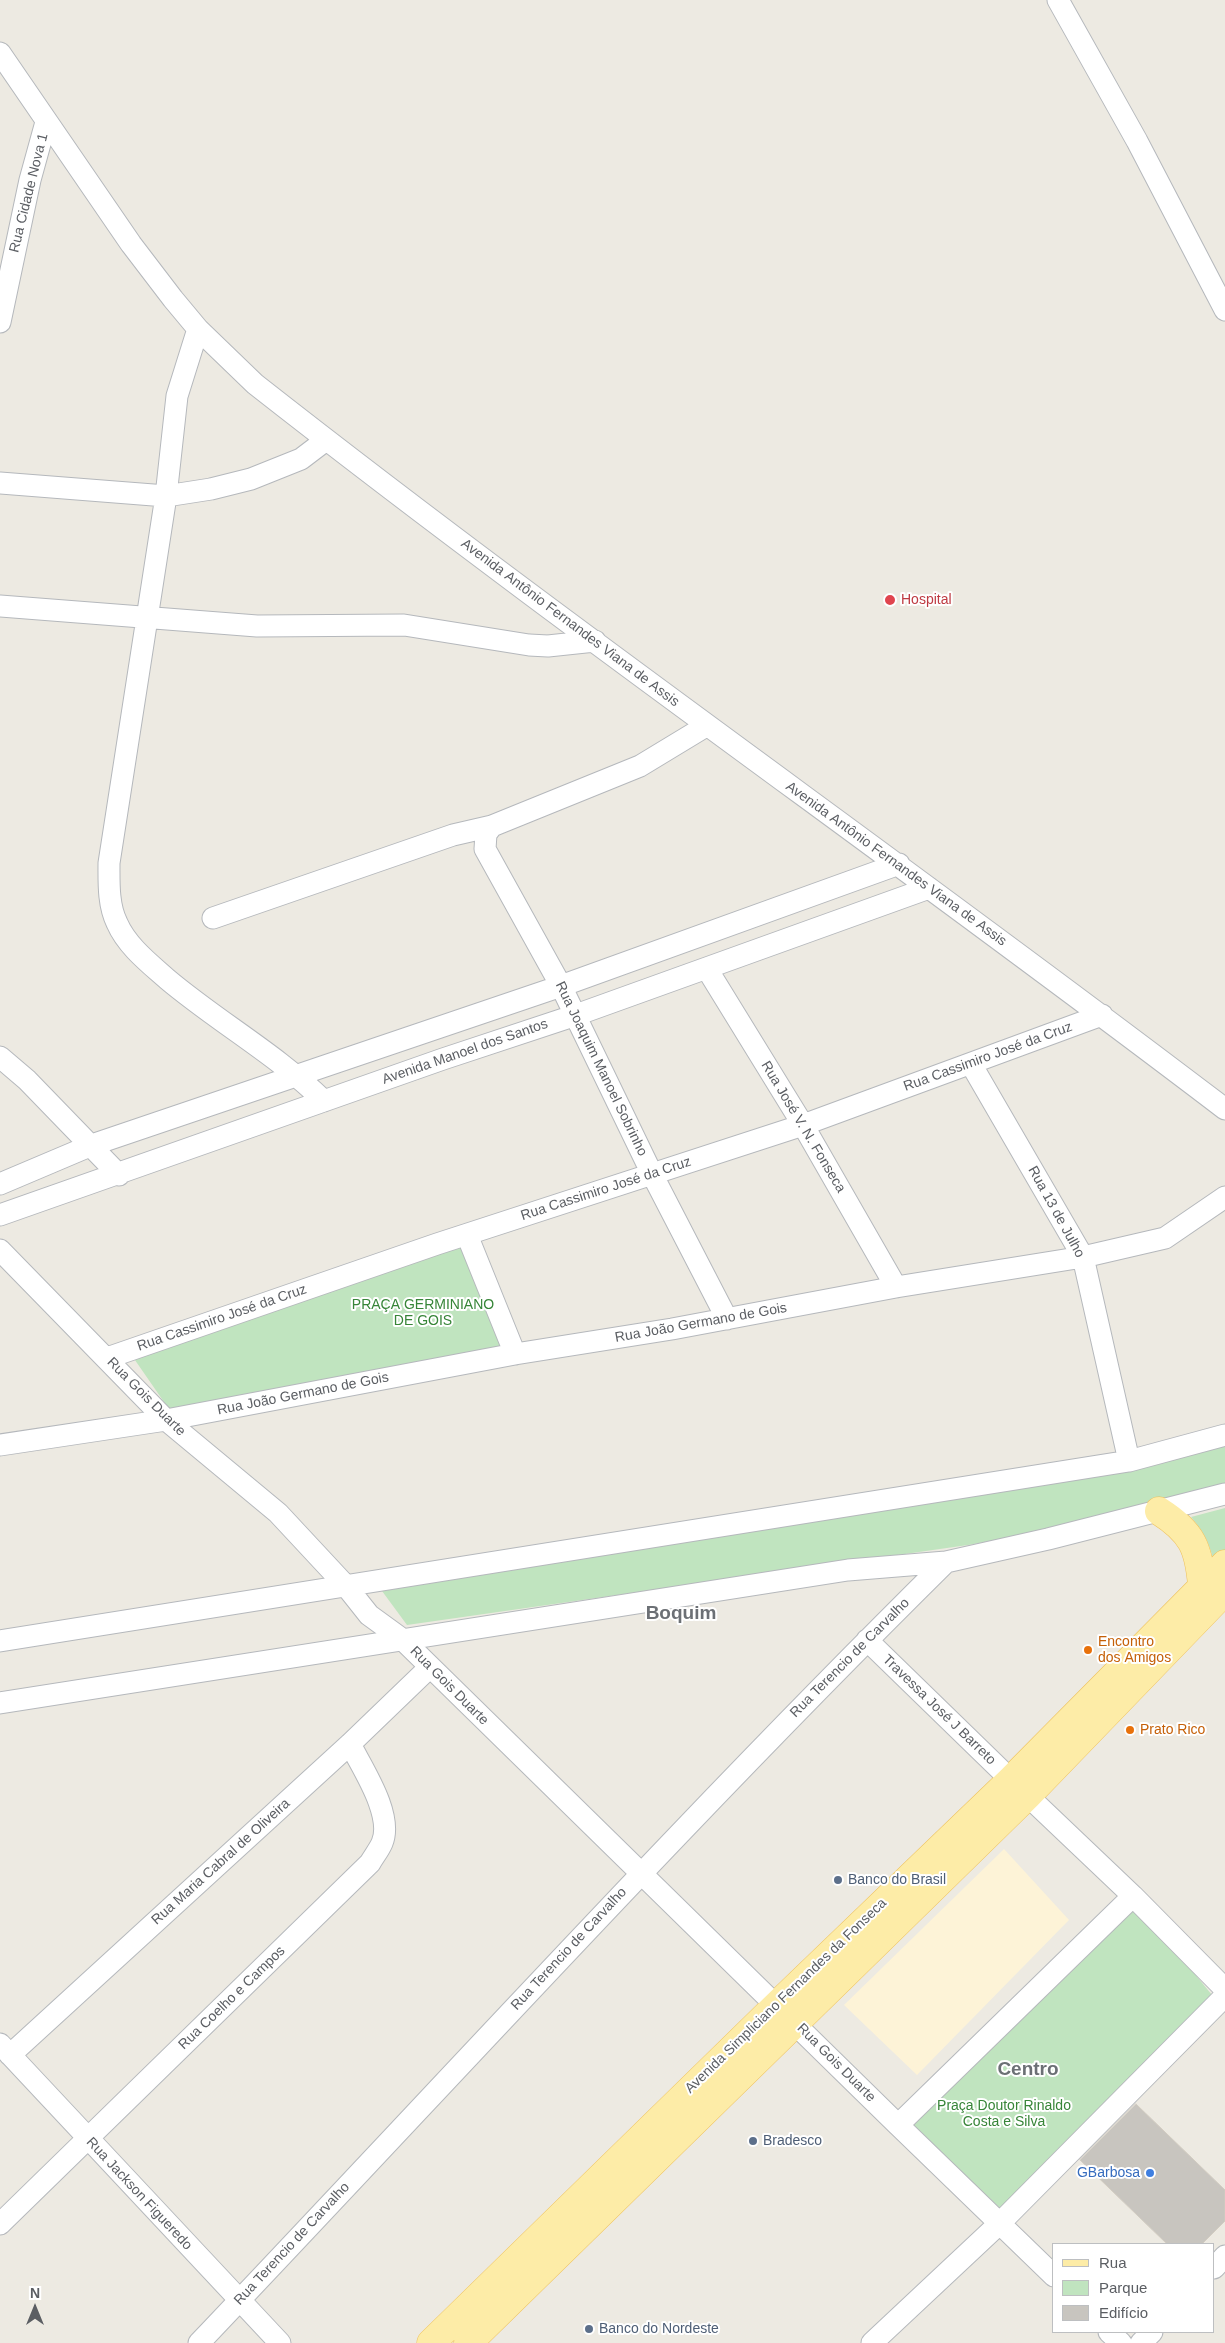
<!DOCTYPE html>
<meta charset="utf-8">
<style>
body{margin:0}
#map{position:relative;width:1225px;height:2343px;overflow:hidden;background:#edeae2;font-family:Arial,sans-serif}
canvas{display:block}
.legend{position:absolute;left:1052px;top:2243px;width:162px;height:90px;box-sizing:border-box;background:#fff;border:1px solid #bdbfc1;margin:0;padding:6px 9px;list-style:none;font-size:15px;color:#5b5e63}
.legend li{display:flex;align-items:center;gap:10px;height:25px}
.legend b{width:25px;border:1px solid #bdbfc1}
.north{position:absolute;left:10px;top:2283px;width:50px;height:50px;-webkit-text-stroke:4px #fff;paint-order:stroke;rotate:0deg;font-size:14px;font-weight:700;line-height:20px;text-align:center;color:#5b5e63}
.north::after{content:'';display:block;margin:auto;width:18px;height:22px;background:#5b5e63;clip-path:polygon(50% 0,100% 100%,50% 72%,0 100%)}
</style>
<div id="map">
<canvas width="1225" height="2343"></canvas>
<ul class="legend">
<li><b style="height:6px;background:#fdeca7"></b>Rua</li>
<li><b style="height:14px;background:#c0e4bf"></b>Parque</li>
<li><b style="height:14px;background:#c8c5bf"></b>Edifício</li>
</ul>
<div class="north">N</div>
</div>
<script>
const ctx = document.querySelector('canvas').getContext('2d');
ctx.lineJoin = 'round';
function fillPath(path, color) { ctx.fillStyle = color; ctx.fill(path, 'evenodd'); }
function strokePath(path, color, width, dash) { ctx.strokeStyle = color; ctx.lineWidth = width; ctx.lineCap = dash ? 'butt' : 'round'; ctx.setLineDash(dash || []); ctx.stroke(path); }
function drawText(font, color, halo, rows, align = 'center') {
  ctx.font = font + ' Arial,sans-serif'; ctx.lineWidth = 4; ctx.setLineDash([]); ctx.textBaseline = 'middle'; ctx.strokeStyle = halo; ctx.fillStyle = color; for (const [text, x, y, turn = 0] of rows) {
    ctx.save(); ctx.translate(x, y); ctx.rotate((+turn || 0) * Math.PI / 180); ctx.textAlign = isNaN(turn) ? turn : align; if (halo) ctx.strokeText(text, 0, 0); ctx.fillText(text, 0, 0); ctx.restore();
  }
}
fillPath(new Path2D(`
 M1004 1849 1069 1920 917 2075 844 2005Z`), '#fdf3d7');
fillPath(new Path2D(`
 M460 1245 509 1353 173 1415 128 1350Z
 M1225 1445V1483L1040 1532 968 1545 407 1625 382 1591 1024 1488Z
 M1225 1508V1552L1214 1563C1210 1544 1204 1532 1191 1517Z
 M1124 1896 1166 1939 1212 1995 1002 2210 902 2116Z`), '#c0e4bf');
const building = new Path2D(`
 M1136 2104 1225 2190V2221L1202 2244H1167L1080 2160Z`);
fillPath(building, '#c8c5bf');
strokePath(building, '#d2ccc1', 1);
const minor = new Path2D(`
 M1058 0 1137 141 1225 310
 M0 53 131 244 173 299 198 329 255 384C572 633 904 864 1225 1109
 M0 322 30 180 46 122
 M198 329 177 396 166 496 109 863C109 882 108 905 117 923 127 946 149 963 167 979 218 1022 276 1054 324 1101
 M0 483 166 496 211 489 251 479 301 459 326 440
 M0 606 257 626 404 625 529 645 548 646 595 641
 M706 726 640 766 492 826 486 834 485 849 561 986 652 1174 727 1319
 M213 918 453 835 492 826
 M707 969 803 1125 896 1287
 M0 1057 27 1080 119 1175
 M971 1064 1083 1257 1129 1461
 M0 1184 92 1145 561 986 899 864
 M0 1215 443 1059 576 1015 929 888
 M467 1235 515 1354
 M0 1250 166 1420 278 1513 346 1586 369 1615 402 1639 898 2125
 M107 1358 437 1244 803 1125 1102 1015
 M0 1445 166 1420 515 1354 672 1329 896 1287 1083 1257 1165 1238 1225 1197
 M867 1640 1011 1780 1133 1896
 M0 1641 1129 1461 1225 1435
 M0 1703 848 1570 946 1562 1048 1539 1225 1494
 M0 2044 280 2343
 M10 2055 350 1744 430 1667
 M0 2224 370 1863C374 1856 379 1850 382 1843 394 1815 362 1768 350 1744
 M1214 2268 1225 2256
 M1054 2276 898 2125 1133 1896 1225 1989
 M1109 2332 1121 2343
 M199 2343C447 2082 690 1815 946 1562
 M872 2343 1000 2223 1225 1996
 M1141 2343 1152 2332`);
const major = new Path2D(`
 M1159 1511C1192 1532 1199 1548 1202 1586
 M431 2343 777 2005 1011 1780 1225 1564
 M468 2343 1027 1796 1225 1591`);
strokePath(minor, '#b5b8bc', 23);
strokePath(major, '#eec05a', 29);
strokePath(minor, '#fff', 21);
strokePath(major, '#fdeca7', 28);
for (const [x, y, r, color] of [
 [890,600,6,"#e0444e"],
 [1088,1650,5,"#e8710a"],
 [1130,1730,5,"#e8710a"],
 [838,1880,5,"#5c6f8a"],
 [753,2141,5,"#5c6f8a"],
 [1150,2173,5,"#3f7fe0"],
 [589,2329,5,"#5c6f8a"]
]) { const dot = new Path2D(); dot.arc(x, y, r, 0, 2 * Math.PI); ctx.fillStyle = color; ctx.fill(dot); strokePath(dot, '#fff', 2); }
drawText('14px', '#5b5e63', '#fff', [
 ["Rua Cidade Nova 1",29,193,-76],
 ["Avenida Antônio Fernandes Viana de Assis",570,623,37],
 ["Avenida Antônio Fernandes Viana de Assis",896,864,36],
 ["Avenida Manoel dos Santos",465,1052,-19],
 ["Rua Cassimiro José da Cruz",988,1057,-20],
 ["Rua Joaquim Manoel Sobrinho",601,1069,64],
 ["Rua José V. N. Fonseca",803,1127,59],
 ["Rua Cassimiro José da Cruz",606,1189,-18],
 ["Rua 13 de Julho",1056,1212,61],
 ["Rua Cassimiro José da Cruz",222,1318,-19],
 ["Rua João Germano de Gois",701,1323,-10],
 ["Rua João Germano de Gois",303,1394,-11],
 ["Rua Gois Duarte",146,1397,45],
 ["Rua Terencio de Carvalho",850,1658,-45],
 ["Rua Gois Duarte",449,1686,45],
 ["Travessa José J Barreto",939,1710,44],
 ["Rua Maria Cabral de Oliveira",221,1862,-42],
 ["Rua Terencio de Carvalho",569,1949,-47],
 ["Avenida Simpliciano Fernandes da Fonseca",786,1996,-44],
 ["Rua Coelho e Campos",232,1998,-44],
 ["Rua Gois Duarte",836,2063,45],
 ["Rua Jackson Figueredo",139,2194,47],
 ["Rua Terencio de Carvalho",292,2244,-47]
]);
drawText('14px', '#be3a42', '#fff', [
 ["Hospital",901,600]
], 'left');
drawText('14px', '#378538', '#fff', [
 ["PRAÇA GERMINIANO",423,1305],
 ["DE GOIS",423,1321],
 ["Praça Doutor Rinaldo",1004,2106],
 ["Costa e Silva",1004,2122]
]);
drawText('14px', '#c56008', '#fff', [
 ["Encontro",1098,1642],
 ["dos Amigos",1098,1658],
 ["Prato Rico",1140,1730]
], 'left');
drawText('14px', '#4e5e75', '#fff', [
 ["Banco do Brasil",848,1880],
 ["Bradesco",763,2141],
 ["Banco do Nordeste",599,2329]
], 'left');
drawText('14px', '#366cbe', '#fff', [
 ["GBarbosa",1140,2173]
], 'right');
drawText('bold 19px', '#6c7075', '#fff', [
 ["Boquim",681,1614],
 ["Centro",1028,2070]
]);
</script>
